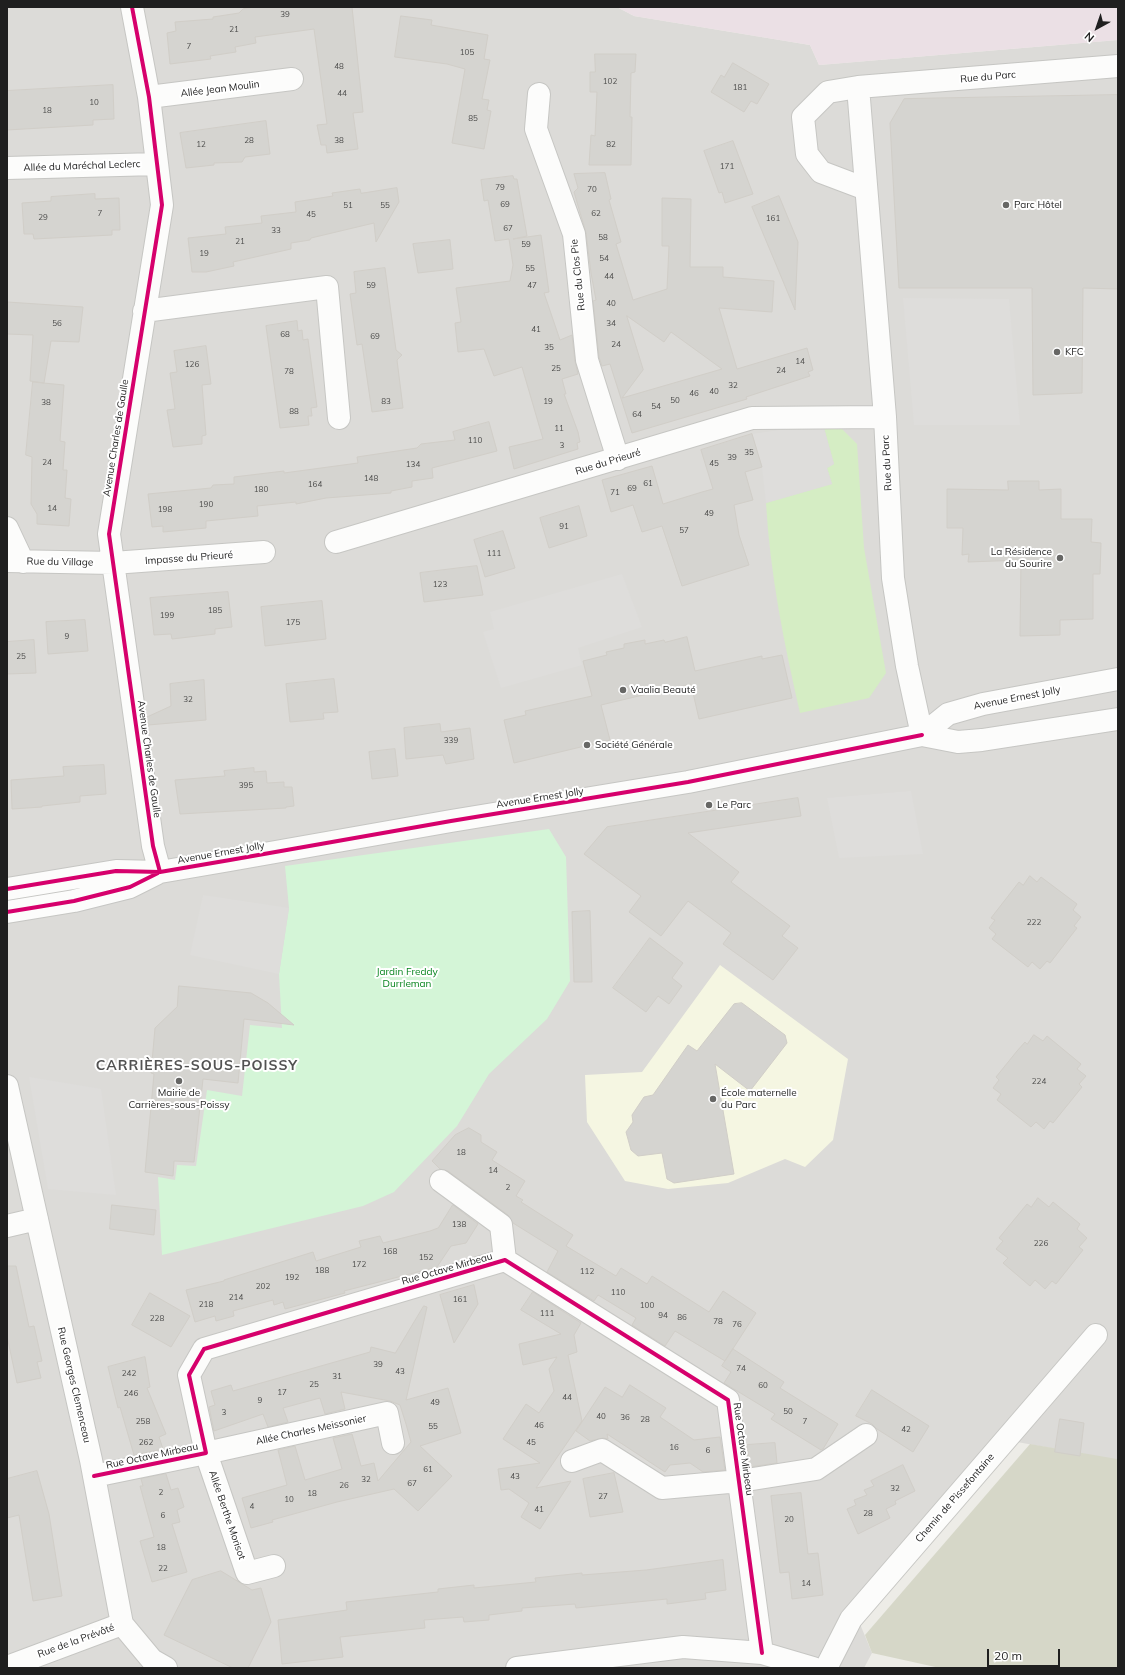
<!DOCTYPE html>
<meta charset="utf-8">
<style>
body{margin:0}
#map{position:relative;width:1125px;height:1675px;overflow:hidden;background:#edece7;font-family:Mulish,sans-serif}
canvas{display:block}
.frame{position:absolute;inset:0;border:8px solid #1f1f1f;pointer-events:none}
.north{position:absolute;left:1077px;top:8px;width:40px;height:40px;-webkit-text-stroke:3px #fff;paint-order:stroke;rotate:220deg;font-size:11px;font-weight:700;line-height:16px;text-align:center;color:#1f1f1f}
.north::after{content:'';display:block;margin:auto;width:14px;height:18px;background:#1f1f1f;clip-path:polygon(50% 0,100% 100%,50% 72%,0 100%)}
.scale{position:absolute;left:987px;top:1649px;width:73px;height:18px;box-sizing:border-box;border:2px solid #1f1f1f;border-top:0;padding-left:5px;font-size:12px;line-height:14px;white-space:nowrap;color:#1f1f1f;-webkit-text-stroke:3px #fff;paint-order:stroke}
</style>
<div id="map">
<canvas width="1125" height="1675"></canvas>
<div class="frame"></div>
<div class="north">N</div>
<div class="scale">20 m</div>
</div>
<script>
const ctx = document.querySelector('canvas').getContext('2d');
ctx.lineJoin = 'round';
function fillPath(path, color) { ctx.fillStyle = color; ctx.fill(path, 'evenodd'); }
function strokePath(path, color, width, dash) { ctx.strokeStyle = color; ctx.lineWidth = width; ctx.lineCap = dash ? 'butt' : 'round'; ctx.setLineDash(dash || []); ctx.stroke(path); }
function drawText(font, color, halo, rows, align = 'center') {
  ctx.font = font + ' Mulish,sans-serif'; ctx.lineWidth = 4; ctx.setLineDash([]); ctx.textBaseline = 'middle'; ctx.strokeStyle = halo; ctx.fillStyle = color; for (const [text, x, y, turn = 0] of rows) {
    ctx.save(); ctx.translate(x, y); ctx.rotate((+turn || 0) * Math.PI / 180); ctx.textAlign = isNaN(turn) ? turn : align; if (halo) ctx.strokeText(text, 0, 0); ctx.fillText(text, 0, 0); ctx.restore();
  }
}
fillPath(new Path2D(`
 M7 7H617L634 16 810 45 819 65 1118 40V1460L1017 1442 860 1624 872 1653 864 1668H7Z`), '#dcdbd8');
fillPath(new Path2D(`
 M617 7H1118V40L819 65 810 45 634 16Z`), '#ebe0e5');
fillPath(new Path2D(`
 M720 965 848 1059 833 1140 805 1167 785 1159 728 1183 668 1189 625 1181 587 1122 585 1075 642 1072Z`), '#f5f6e2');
fillPath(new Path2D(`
 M1030 1444 1117 1459 1118 1668H940L872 1653 865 1635Z`), '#d6d7c8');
fillPath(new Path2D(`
 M840 427 857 444 864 548 886 673 869 698 800 713C784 644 770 574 766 503L832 484 827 468 834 464 824 428Z`), '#d5edc4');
fillPath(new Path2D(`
 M549 829 566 857 570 981 547 1019 489 1074 457 1126 394 1192 363 1206 162 1255 158 1177 175 1180 177 1165 196 1166 207 1090 242 1096 250 1025 282 1028 279 974 289 908 285 866Z`), '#d4f5d7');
fillPath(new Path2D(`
 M903 298 1009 299 1020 425H914Z
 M824 428 834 464 827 468 832 484 766 503 762 467 752 434 780 430Z
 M622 574 642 627 578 648 582 665 501 688 483 632 494 629 490 612Z
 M911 791 923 854 839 858 827 798Z
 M203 895 289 908 279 974 190 955Z
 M29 1077 101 1089 116 1195 48 1189Z`), '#dedddb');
const building = new Path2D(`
 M255 7H352L363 112 353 113 358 149 327 153 326 145H321L317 125 327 124 314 29 255 37 256 43 235 47 236 52 210 56 211 59 170 64 167 33 176 31 175 22 213 19V17L239 13 243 9Z
 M401 16 432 20 431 25 488 35 484 59 490 60 482 99 489 100 487 110 491 111 484 149 452 143 465 69 447 64 395 57Z
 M595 54H636L635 72 631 73 630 117H632L631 165H589L591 135 595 136 597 92H590V72H595Z
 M733 63 769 84 757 104 751 101 744 112 711 92 721 75 724 77Z
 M113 85 114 119 93 120V125L7 130V91Z
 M1118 95V289L1083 288 1082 393 1033 395 1032 288H899L890 123 904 99Z
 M266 121 270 154 245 157 242 162 214 163V165L186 168 180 133Z
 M733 141 753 194 725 203 722 192 719 193 704 151Z
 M605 173 611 199 609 200 621 242 616 244 633 300 667 289 669 246H662V198L691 199 690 267H723V277L774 281 772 312 719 308 737 369 807 348 813 370 808 372 810 376 746 397 747 399 632 433 610 364 602 366 599 357 593 301 596 300 591 273 586 233 574 192 578 188 574 174ZM627 316 664 342 671 332 722 369 622 398 643 370Z
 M513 176 514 179H517L527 236 513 239 541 235 549 292 544 293 560 340 572 335 575 361 578 374 562 379 566 394H564L578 432 580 442 577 443 578 449 514 469 509 447 543 439 522 367 494 376 484 349 458 352 455 323 461 322 456 288 510 281 513 265 509 239 495 241 488 200 484 201 481 180Z
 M397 188 399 202 376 242 374 223 311 238 310 240 291 243V249L233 262 234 266 206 272H192L188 238 226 234 225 227 262 223 261 216 296 212 295 202 333 196 332 193 360 189 361 193Z
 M95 194V199L119 198 120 230H112V235L34 239 33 234H24L22 203 51 201V197Z
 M779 196 798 242 795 310 752 207Z
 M450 240 453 269 418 273 413 244Z
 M385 268 396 350 402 355 397 360 403 408 372 412 362 344 357 345 350 294 356 293 354 272Z
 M7 302 83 307 79 342 51 341 44 383 30 381 33 335 7 334Z
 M297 321 298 331 302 330 303 340 308 339 317 407 311 408 312 416H308L309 425 280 428 266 326Z
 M206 346 211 384 202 385 206 435 202 436V444L173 447 167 410 175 409 170 373 177 372 174 351Z
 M33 382 64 385 60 441 65 442 63 470H67L65 498 71 499 69 526 37 524V514L31 504 32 457 26 455Z
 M489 422 497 451 432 468 433 478 412 481V487L391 491V493L326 498 296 504V502L257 506 258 516 206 521V528L163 532V526L152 527 148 494 211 488 213 485 234 484V477L284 471V473L358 463 357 457 417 448 421 444 455 440 453 432Z
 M752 434 762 467 745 472 753 500 734 505 739 535 749 565 682 586 662 526 642 532 633 505 611 512 602 480 652 466 663 504 702 492 713 489 701 450Z
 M1008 481H1039V490L1061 489V519H1092L1091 542 1101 543 1100 574H1093V619L1060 620V635L1020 636 1021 560 968 562 969 554 962 555 963 528H947V489L1008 490Z
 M579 506 587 536 549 548 540 518Z
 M503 531 515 568 485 577 474 540Z
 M477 566 483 595 424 602 420 573Z
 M228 592 232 627 215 629V634L172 639 171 634 154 635 150 598Z
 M322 601 326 639 265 646 261 607Z
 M85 620 88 651 48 654 46 622Z
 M687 637 695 671 762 656V659L782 655 792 698 699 719 691 684 643 695 601 705 610 740 514 763 504 720 526 715 525 711 592 696 583 661 607 655 606 652 624 648V644L645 640V644L664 640 665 642Z
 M34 640 36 673 7 674V642Z
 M334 679 338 712 323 713 324 719 290 722 286 684Z
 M204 680 206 720 148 725 147 717 171 706 170 684Z
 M440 724 441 732 470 728 474 759 446 764 443 755 406 759 404 728Z
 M395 749 398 776 372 779 369 752Z
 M104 765 106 794 80 796V802L42 806V807L12 809 11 780 64 776 63 767Z
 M254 768V772L266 771 267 783 284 782V787H292L294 806 286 807V808L180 814 175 780 225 776 224 771Z
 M798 798 801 816 688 833 739 872 731 882 790 926 782 936 798 948 773 980 723 944 731 933 688 901 661 936 629 912 641 896 584 854 607 827Z
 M1030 876 1037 882 1041 877 1077 904 1073 910 1081 917 1074 926 1077 928 1050 963 1047 961 1040 969 1032 962 1028 967 992 939 996 934 989 928 995 920 991 918 1019 882 1023 885Z
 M590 911 592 982H574L572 912Z
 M650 938 683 963 672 978 682 986 669 1004 658 996 646 1012 613 988Z
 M179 986 251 993 268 1003 294 1025 244 1019 238 1083 203 1079 194 1162 174 1161 173 1176 145 1172 154 1074 151 1073 155 1028 177 1007Z
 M742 1003 785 1035 787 1043 750 1091 715 1064 734 1174 674 1183 667 1179 662 1153 638 1156 631 1150 626 1132 633 1122 632 1115 644 1097 653 1095 688 1045 697 1051 734 1004Z
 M1034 1035 1043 1041 1047 1036 1081 1064 1077 1069 1086 1076 1079 1084 1082 1087 1053 1123 1050 1121 1044 1129 1036 1122 1031 1127 997 1100 1001 1094 993 1088 999 1080 996 1077 1017 1051 1025 1042 1027 1044Z
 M469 1128 481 1135V1142L497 1152 492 1160 525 1181 516 1196 523 1200 521 1202 573 1235 566 1246 616 1276 621 1268 647 1284 652 1276 709 1312 723 1291 756 1313 725 1361 675 1331 665 1346 632 1325 636 1318 598 1295 594 1301 547 1272 558 1251 513 1223 508 1215 448 1171 440 1169 432 1161 455 1135Z
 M1038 1198 1049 1207 1053 1202 1080 1224 1077 1229 1087 1238 1079 1247 1083 1250 1056 1284 1052 1281 1045 1289 1035 1280 1030 1286 1003 1263 1008 1258 996 1249 1003 1241 999 1238 1027 1204 1031 1207Z
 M112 1205 156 1210 154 1235 110 1229Z
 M453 1205 478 1224 466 1243 451 1246 437 1267 344 1291 345 1293 285 1309 283 1302 274 1305 273 1300 233 1311 234 1316 216 1321 215 1316 195 1322 186 1290 224 1281V1280L313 1252 316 1261 361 1247 359 1241 380 1236 383 1243 430 1231 438 1228Z
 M7 1266H16L29 1327 34 1326 42 1361 37 1362 41 1378 17 1383 7 1336Z
 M474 1285 478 1304 454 1343 440 1295Z
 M533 1292 581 1323 574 1335 577 1352 568 1355 582 1421 536 1488 571 1481 540 1529 521 1517 529 1503 509 1489 501 1490 498 1469 540 1463 503 1439 526 1404 539 1413 554 1391 549 1369 557 1357 523 1365 519 1344 561 1334 521 1310Z
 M150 1293 190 1316 171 1347 132 1325Z
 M424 1306 427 1307 406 1400 448 1388 461 1433 420 1446 452 1476 418 1511 394 1489 337 1502 272 1520 273 1522 251 1528 242 1498 287 1485 278 1450 295 1446 305 1480 342 1469 333 1438 352 1434 361 1466 374 1463 378 1481 411 1442 406 1424 400 1405 390 1401 341 1392 345 1409 325 1414 320 1398 283 1408 288 1422 268 1427 263 1414 214 1431 209 1407 215 1405 211 1391 231 1385 233 1391 370 1352 371 1347 395 1353Z
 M733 1349 784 1382 780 1388 838 1424 823 1449 821 1450 771 1419 775 1414 724 1383 731 1372 722 1366Z
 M145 1357 150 1387 147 1388 166 1434 159 1437 163 1449 134 1455 120 1407 118 1408 108 1367Z
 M630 1385 666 1408 660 1417 694 1440 720 1437 725 1470 703 1472 690 1463 670 1465 665 1472 607 1434 608 1439 603 1438 590 1441 576 1431 605 1387 622 1397Z
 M872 1390 929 1426 913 1452 877 1429 872 1424 856 1416Z
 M1060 1419 1084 1423 1080 1456 1055 1452Z
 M775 1443 777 1463 750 1467 747 1445Z
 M903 1465 915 1491 895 1501 896 1504 886 1509 890 1518 858 1534 847 1509 856 1505 854 1500 867 1495 864 1490 874 1486 871 1481Z
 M37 1471 49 1514 62 1596 33 1601 19 1515 7 1518V1479Z
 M614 1473 623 1512 590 1517 583 1479Z
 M166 1474 171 1490 178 1488 184 1507 177 1510 180 1522 172 1524 187 1572 152 1582 140 1541 154 1537 140 1486H143L141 1479Z
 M801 1493 808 1554 818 1553 823 1595 792 1599 789 1572 780 1573 771 1496Z
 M723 1560 726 1590 705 1593 706 1599 667 1604V1599L576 1608 575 1604 522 1608V1611L489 1615V1620L464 1622 463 1617 424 1620 425 1628 340 1637 343 1657 282 1664 278 1620 347 1610 346 1602 438 1592V1589L474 1585V1588L536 1582 535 1578 582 1573V1575L646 1570Z
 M221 1571 252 1590 261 1588 271 1622 248 1668H233L164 1635 192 1580Z`);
fillPath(building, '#d5d4d0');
strokePath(building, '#d1cec8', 1);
const minor = new Path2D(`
 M132 7 149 97 162 205 109 534 153 846 160 872
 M858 87 885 417 893 578 907 666 922 735
 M539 94 536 129 574 234 587 360 618 459
 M149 97 292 79
 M7 168 157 164
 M866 189 821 172 807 154 803 117 828 92 858 87 1118 66
 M144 311 327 287 339 418
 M7 528 23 562
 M336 542 752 418 885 417
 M7 561 113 563 264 552
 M922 735 948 714 983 704 1118 679
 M7 889 116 871 160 872 230 860 451 821 688 782 922 735 958 742 982 740 1118 719
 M7 912 74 901 130 887 156 874
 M7 1086 91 1460 122 1624 152 1660 166 1668
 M441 1181 501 1225 505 1260
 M7 1226 37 1219
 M572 1461 602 1450 662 1488 740 1481 816 1469 866 1435
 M94 1476 206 1453 189 1375 204 1349 505 1260 728 1400 762 1653
 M274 1566 247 1573 206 1453 387 1413 393 1443
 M7 1667 122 1624
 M517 1668 683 1647 762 1653 813 1668
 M826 1668 851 1619 1096 1335`);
strokePath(minor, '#c6c6c3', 24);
strokePath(minor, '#fcfcfb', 22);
strokePath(new Path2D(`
 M132 7 149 97 162 205 109 534 153 846 160 872
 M7 889 116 871 160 872 230 860 451 821 688 782 922 735
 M7 912 74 901 130 887 158 873
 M94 1476 206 1453 189 1375 204 1349 505 1260 728 1400 762 1653`), '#d6006c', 4);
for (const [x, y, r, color] of [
 [1006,205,4,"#676765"],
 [1057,352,4,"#676765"],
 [1060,558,4,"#676765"],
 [623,690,4,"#676765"],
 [587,745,4,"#676765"],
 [709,805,4,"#676765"],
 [179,1081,4,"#676765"],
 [713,1099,4,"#676765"]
]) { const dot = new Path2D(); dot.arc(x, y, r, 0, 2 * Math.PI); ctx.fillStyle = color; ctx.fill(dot); strokePath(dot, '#fff', 1.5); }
drawText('8px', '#4c4c4b', null, [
 ["39",285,15],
 ["21",234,30],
 ["7",189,47],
 ["105",467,53],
 ["48",339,67],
 ["102",610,82],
 ["181",740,88],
 ["44",342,94],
 ["10",94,103],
 ["18",47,111],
 ["85",473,119],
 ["28",249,141],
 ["38",339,141],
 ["12",201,145],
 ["82",611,145],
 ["171",727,167],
 ["79",500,188],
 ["70",592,190],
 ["69",505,205],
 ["51",348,206],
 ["55",385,206],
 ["7",100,214],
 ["62",596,214],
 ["45",311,215],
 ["29",43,218],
 ["161",773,219],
 ["67",508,229],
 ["33",276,231],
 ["58",603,238],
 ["21",240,242],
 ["59",526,245],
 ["19",204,254],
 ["54",604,259],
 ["55",530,269],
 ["44",609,277],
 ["59",371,286],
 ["47",532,286],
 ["40",611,304],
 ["56",57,324],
 ["34",611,324],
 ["41",536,330],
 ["68",285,335],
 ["69",375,337],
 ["24",616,345],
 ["35",549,348],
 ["14",800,362],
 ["126",192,365],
 ["25",556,369],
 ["24",781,371],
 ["78",289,372],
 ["32",733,386],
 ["40",714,392],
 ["46",694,394],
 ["50",675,401],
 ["83",386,402],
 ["19",548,402],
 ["38",46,403],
 ["54",656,407],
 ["88",294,412],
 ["64",637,415],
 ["11",559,429],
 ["110",475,441],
 ["3",562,446],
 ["35",749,453],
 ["39",732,458],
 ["24",47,463],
 ["45",714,464],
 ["134",413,465],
 ["148",371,479],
 ["61",648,484],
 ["164",315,485],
 ["69",632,489],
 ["180",261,490],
 ["71",615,493],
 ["190",206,505],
 ["14",52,509],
 ["198",165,510],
 ["49",709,514],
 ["91",564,527],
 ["57",684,531],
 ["111",494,554],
 ["123",440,585],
 ["185",215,611],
 ["199",167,616],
 ["175",293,623],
 ["9",67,637],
 ["25",21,657],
 ["32",188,700],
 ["339",451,741],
 ["395",246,786],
 ["222",1034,923],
 ["224",1039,1082],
 ["18",461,1153],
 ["14",493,1171],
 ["2",508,1188],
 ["138",459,1225],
 ["226",1041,1244],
 ["168",390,1252],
 ["152",426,1258],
 ["172",359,1265],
 ["188",322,1271],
 ["112",587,1272],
 ["192",292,1278],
 ["202",263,1287],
 ["110",618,1293],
 ["214",236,1298],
 ["161",460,1300],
 ["218",206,1305],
 ["100",647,1306],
 ["111",547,1314],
 ["94",663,1316],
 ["86",682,1318],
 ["228",157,1319],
 ["78",718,1322],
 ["76",737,1325],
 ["39",378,1365],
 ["74",741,1369],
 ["43",400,1372],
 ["242",129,1374],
 ["31",337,1377],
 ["25",314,1385],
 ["60",763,1386],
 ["17",282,1393],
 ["246",131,1394],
 ["44",567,1398],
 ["9",260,1401],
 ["49",435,1403],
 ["50",788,1412],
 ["3",224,1413],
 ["40",601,1417],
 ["36",625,1418],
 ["28",645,1420],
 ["258",143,1422],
 ["7",805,1422],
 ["46",539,1426],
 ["55",433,1427],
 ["42",906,1430],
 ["262",146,1443],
 ["45",531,1443],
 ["16",674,1448],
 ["6",708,1451],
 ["61",428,1470],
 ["43",515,1477],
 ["32",366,1480],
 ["67",412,1484],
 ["26",344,1486],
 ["32",895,1489],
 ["2",161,1493],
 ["18",312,1494],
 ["27",603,1497],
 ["10",289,1500],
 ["4",252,1507],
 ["41",539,1510],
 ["28",868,1514],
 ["6",163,1516],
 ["20",789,1520],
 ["18",161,1548],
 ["22",163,1569],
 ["14",806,1584]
]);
drawText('10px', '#1f1f1f', '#fff', [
 ["Rue du Parc",988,77,-5],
 ["Allée Jean Moulin",220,89,-7],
 ["Allée du Maréchal Leclerc",82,166,-2],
 ["Rue du Clos Pie",578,275,-96],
 ["Avenue Charles de Gaulle",116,438,-81],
 ["Rue du Prieuré",608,462,-17],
 ["Rue du Parc",887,463,-93],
 ["Impasse du Prieuré",189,558,-4],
 ["Rue du Village",60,562,1],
 ["Avenue Ernest Jolly",1017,698,-11],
 ["Avenue Charles de Gaulle",149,759,82],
 ["Avenue Ernest Jolly",540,798,-9],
 ["Avenue Ernest Jolly",221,853,-10],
 ["Rue Octave Mirbeau",447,1269,-16],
 ["Rue Georges Clemenceau",74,1385,77],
 ["Allée Charles Meissonier",311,1430,-12],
 ["Rue Octave Mirbeau",743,1449,82],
 ["Rue Octave Mirbeau",152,1456,-12],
 ["Chemin de Pissefontaine",955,1498,-49],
 ["Allée Berthe Morisot",227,1515,71],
 ["Rue de la Prévôté",76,1641,-20]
]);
drawText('10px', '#1f1f1f', '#fff', [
 ["Parc Hôtel",1014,205],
 ["KFC",1065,352],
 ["La Résidence",1052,552,"right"],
 ["du Sourire",1052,564,"right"],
 ["Vaalia Beauté",631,690],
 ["Société Générale",595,745],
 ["Le Parc",717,805],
 ["Mairie de",179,1093,"center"],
 ["Carrières-sous-Poissy",179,1105,"center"],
 ["École maternelle",721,1093],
 ["du Parc",721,1105]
], 'left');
drawText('10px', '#06841d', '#fff', [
 ["Jardin Freddy",407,972],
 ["Durrleman",407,984]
]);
ctx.letterSpacing = '1px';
drawText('bold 14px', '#525252', '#fff', [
 ["CARRIÈRES-SOUS-POISSY",197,1066]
]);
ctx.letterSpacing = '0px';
</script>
